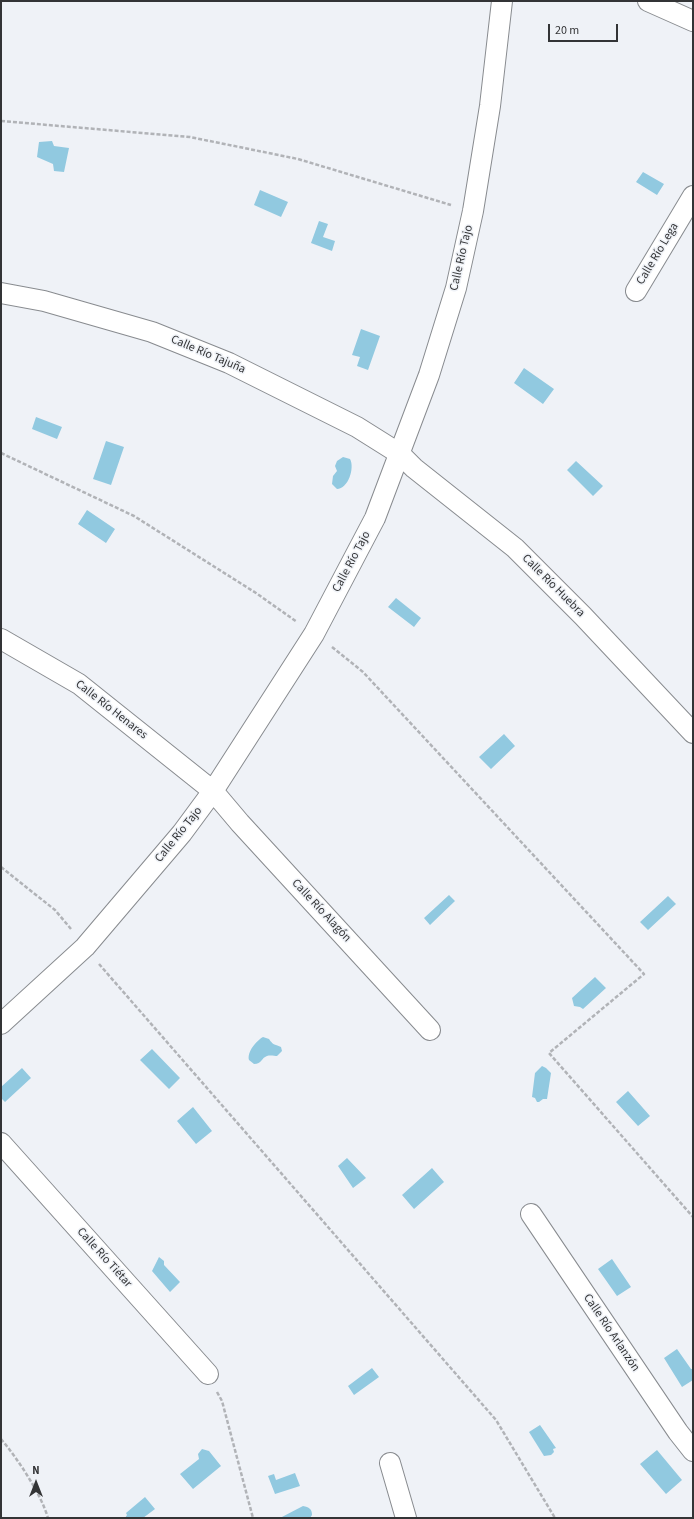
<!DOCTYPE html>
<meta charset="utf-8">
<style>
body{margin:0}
#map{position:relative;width:694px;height:1519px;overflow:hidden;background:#eff2f7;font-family:"Source Sans 3",sans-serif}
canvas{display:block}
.frame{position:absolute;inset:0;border:2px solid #333436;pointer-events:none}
.north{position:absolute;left:16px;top:1463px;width:40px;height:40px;-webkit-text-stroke:3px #eff2f7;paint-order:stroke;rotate:0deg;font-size:11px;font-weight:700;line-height:16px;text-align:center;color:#333436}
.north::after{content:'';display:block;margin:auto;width:14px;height:18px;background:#333436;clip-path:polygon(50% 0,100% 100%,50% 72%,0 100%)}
.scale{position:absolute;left:548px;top:24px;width:70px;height:18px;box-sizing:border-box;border:2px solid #333436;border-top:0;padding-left:5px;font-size:12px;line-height:14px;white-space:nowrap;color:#333436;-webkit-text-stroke:3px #eff2f7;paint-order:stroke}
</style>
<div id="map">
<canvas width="694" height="1519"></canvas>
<div class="frame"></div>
<div class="north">N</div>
<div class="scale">20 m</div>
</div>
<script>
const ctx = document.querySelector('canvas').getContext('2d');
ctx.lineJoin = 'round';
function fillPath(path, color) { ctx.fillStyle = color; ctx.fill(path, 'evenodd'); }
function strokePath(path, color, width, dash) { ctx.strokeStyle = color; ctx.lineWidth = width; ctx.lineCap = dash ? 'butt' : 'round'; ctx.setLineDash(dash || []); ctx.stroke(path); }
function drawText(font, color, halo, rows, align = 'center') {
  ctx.font = font + ' "Source Sans 3",sans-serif'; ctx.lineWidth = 3; ctx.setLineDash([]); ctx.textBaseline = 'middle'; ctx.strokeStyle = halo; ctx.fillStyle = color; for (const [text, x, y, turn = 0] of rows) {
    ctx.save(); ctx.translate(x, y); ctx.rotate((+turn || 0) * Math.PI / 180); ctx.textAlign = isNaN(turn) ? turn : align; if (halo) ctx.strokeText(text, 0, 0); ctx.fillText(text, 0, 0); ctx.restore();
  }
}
fillPath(new Path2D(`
 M52 141 54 146 69 148 64 172 54 171 53 164 37 157 39 142Z
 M643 172 664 184 657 195 636 182Z
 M260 190 288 202 281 217 254 205Z
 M319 221 328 224 323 237 335 241 332 251 311 243Z
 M361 329 380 336 368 370 357 366 360 357 352 355Z
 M524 368 554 389 543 404 514 383Z
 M36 417 62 427 57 439 32 429Z
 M106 441 124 447 111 485 93 479Z
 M343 457 350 459C355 468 348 489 337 489L332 484 333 476 337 471 335 466 337 461Z
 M576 461 603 486 593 496 567 470Z
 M87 510 115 529 106 543 78 524Z
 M396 598 421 618 414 627 388 607Z
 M504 734 515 746 491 769 479 757Z
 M449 895 455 901 430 925 424 918Z
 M668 896 676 904 648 930 640 922Z
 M595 977 606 988 583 1009 580 1007 574 1006 572 998Z
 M263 1037 269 1039C273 1045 274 1044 281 1047L282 1051 277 1056C275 1056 270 1055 267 1056 261 1058 262 1064 254 1064L249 1060C247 1052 256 1041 263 1037Z
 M152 1049 180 1078 169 1089 140 1060Z
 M542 1066 546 1068 551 1073 547 1099H543L539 1102H537L535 1098 532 1097 535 1073Z
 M22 1068 31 1078 5 1102 1 1098V1087Z
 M628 1091 650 1116 638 1126 616 1102Z
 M193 1107 212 1131 196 1144 177 1121Z
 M347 1158 366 1178 353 1188 338 1166Z
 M432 1168 444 1182 414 1209 402 1195Z
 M159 1257 164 1261V1265L180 1282 170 1292 152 1271Z
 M612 1259 631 1287 617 1296 598 1269Z
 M677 1349 691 1369H693V1380L682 1387 664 1358Z
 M372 1368 379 1377 354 1395 348 1386Z
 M540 1425 556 1448 553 1449 554 1452 551 1455 544 1456 529 1432Z
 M202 1449 209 1451 221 1466 193 1489 180 1474 199 1459 198 1454Z
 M657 1450 682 1480 666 1494 640 1464Z
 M295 1473 300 1486 275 1494 268 1476 274 1474 276 1480Z
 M145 1497 155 1509 143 1518H125L127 1515 126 1513Z
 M303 1506C309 1507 312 1509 312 1515L310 1518H280Z`), '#91c9e0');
const minor = new Path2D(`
 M648 1 693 21
 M636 291 693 196
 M1 293 44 301 152 332 229 363 357 427 400 454 414 468 515 548 583 616 693 733
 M1 639 79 684 213 791 240 823 430 1030
 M1 1024 85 947 182 833 213 791 314 634 375 518 429 375 456 288 473 211 490 106 502 1
 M1 1143 208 1374
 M531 1214 678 1432 693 1451
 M390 1463 406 1518`);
strokePath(minor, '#888b8f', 22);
strokePath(new Path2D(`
 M1 121 190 137 298 159 451 205
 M1 453 134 516 256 593 297 622
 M332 647 363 672 644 974 549 1053 693 1217
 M1 867 55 910 71 929
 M99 964 496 1420 555 1518
 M217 1392 222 1401 253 1518
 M1 1439C18 1459 41 1494 48 1518`), '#b1b3b7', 2.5, [4, 2]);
strokePath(minor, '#fff', 20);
drawText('12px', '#333436', '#eff2f7', [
 ["Calle Río Lega",658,254,-59],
 ["Calle Río Tajo",462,258,-77],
 ["Calle Río Tajuña",208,355,23],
 ["Calle Río Tajo",352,562,-62],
 ["Calle Río Huebra",553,586,45],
 ["Calle Río Henares",111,710,38],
 ["Calle Río Tajo",179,835,-51],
 ["Calle Río Alagón",321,911,47],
 ["Calle Río Tiétar",104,1258,48],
 ["Calle Río Arlanzón",611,1333,56]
]);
</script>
